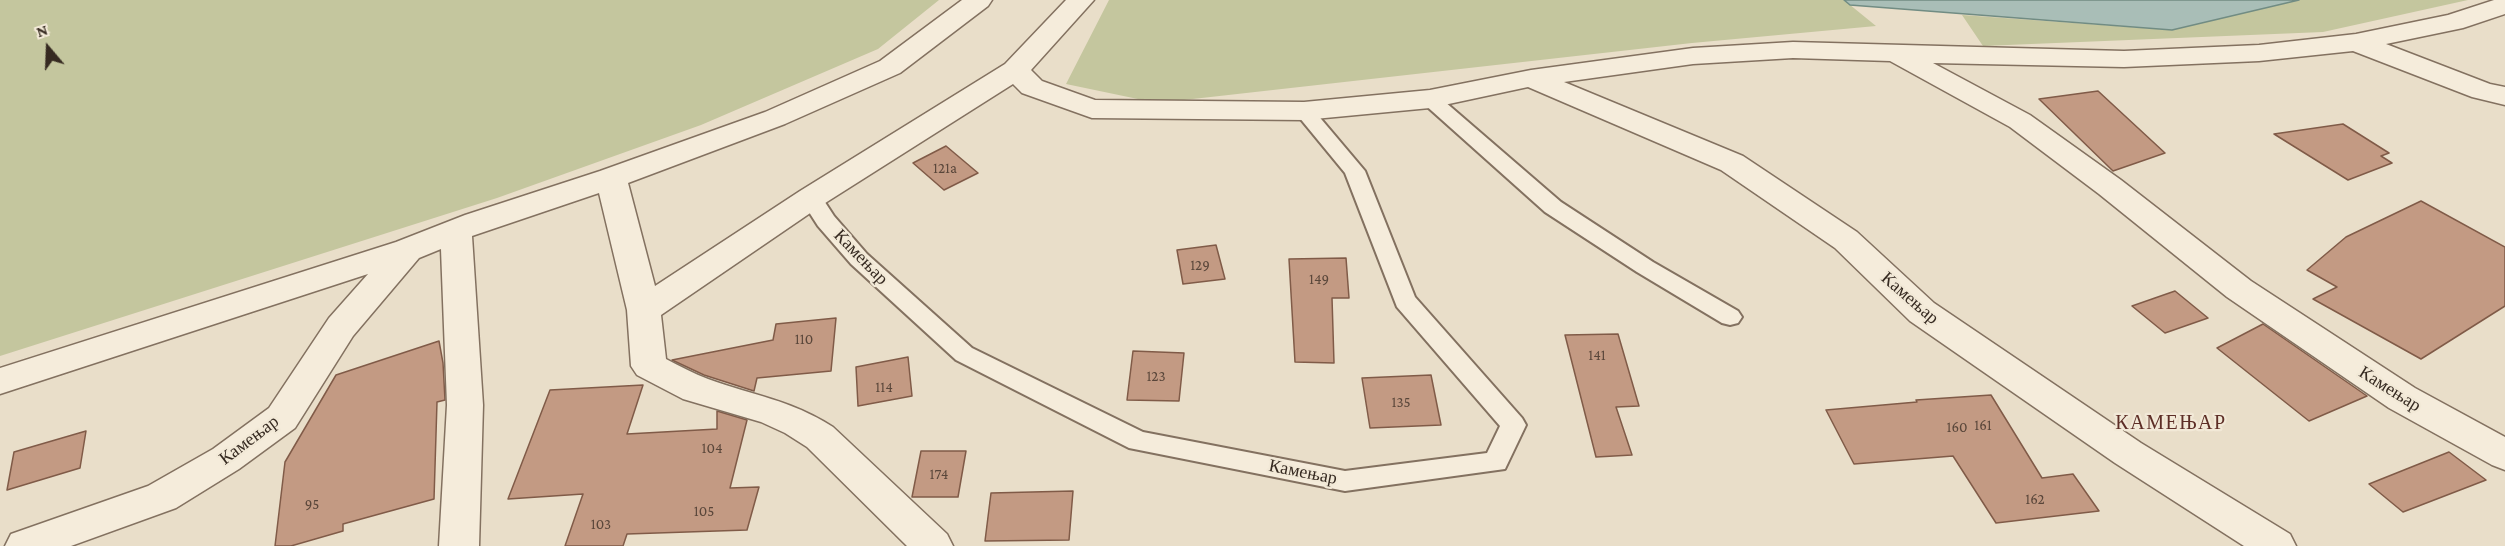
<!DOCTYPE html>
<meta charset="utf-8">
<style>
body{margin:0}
#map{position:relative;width:2505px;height:546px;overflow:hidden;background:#e9dec9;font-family:"Crimson Pro",serif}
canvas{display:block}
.north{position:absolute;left:18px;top:18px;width:60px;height:60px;-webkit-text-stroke:4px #f2e9d7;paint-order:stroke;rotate:341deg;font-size:16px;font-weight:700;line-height:24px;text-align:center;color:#362a21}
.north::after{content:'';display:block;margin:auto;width:21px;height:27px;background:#362a21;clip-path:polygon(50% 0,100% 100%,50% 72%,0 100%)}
</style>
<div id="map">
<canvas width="2505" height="546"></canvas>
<div class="north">N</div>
</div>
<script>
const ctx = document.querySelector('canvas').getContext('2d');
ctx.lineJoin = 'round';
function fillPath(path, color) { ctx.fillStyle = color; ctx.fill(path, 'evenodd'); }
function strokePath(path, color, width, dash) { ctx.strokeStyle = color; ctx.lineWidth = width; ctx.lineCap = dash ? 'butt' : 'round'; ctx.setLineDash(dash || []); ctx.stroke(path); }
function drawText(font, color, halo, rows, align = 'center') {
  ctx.font = font + ' "Crimson Pro",serif'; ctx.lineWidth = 4.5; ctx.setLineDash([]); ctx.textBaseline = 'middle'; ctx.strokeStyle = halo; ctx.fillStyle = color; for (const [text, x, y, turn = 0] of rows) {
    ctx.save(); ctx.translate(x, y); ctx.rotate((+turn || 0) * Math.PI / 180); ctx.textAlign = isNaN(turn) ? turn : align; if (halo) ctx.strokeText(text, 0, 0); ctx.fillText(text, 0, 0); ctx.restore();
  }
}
fillPath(new Path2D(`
 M0 0H939L878 49 701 125 497 198 0 356Z
 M1109 0H1844L1876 26 1692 43 1157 103 1066 84Z
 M2299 0H2468L2323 32 1983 46 1962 15 2172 30Z`), '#c4c69e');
const water = new Path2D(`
 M1844 0H2299L2172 30 1850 5Z`);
fillPath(water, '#a9beb7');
strokePath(water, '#718c83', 1.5);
const building = new Path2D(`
 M2098 91 2165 153 2113 171 2039 99Z
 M2343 124 2389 153 2381 156 2392 163 2348 180 2274 134Z
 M946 146 978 173 944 190 913 163Z
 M2421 201 2505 247V306L2421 359 2313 299 2337 287 2307 270 2346 237Z
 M1216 245 1225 279 1183 284 1177 250Z
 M1346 258 1349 298H1332L1334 363 1295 362 1289 259Z
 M2175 291 2208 318 2165 333 2132 306Z
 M836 318 831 371 757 378 754 391 704 375 672 360 773 340 776 324Z
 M2263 324 2367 396 2309 421 2217 348Z
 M1618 334 1639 406 1616 407 1632 455 1596 457 1565 335Z
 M439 341 443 363 445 400 437 402 434 499 343 524V531L291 546H275L285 462 336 375Z
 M1133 351 1184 353 1179 401 1127 400Z
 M908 357 912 396 858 406 856 367Z
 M1431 375 1441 425 1370 428 1362 378Z
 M643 385 627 434 717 429V411L747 420 730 488 759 487 747 530 627 534 623 546H565L583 494 508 499 550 390Z
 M1991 395 2042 478 2073 474 2099 511 1996 523 1953 456 1854 464 1826 410 1917 402 1916 400Z
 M86 431 80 468 7 490 14 452Z
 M921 451H966L958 497H912Z
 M2449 452 2486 480 2403 512 2369 484Z
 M1073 491 1069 540 985 541 991 493Z`);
fillPath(building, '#c39a83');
strokePath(building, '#805b48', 1.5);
const service = new Path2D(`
 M1430 93 1437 95 1561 202 1653 262 1738 311 1742 317 1738 323 1730 325 1722 323 1637 272 1545 212 1423 103 1420 99 1423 95Z
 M1304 105 1311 107 1365 171 1415 297 1522 418 1526 425 1505 469 1345 491 1129 448 956 360 851 264 818 226 800 198 803 193 811 191 819 193 834 216 867 254 972 348 1143 432 1345 471 1487 453 1500 426 1397 307 1345 173 1294 111 1297 107Z`);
const minor = new Path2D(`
 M962 0H992L988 6 900 73 785 124 628 183 655 286 800 191 1005 64 1066 0H1094L1031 70 1042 81 1095 100 1304 102 1430 90 1531 70 1693 48 1793 42 2124 51 2259 45 2356 34 2448 15 2494 0H2505V14L2463 28 2386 44 2490 84 2505 87V105L2472 97 2353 51 2259 61 2124 67 1933 63 2030 115 2121 180 2251 281 2415 388 2505 437V470L2492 465 2389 408 2227 297 2099 194 2010 127 1890 61 1793 58 1693 64 1564 82 1743 156 1857 232 1934 303 2141 443 2290 534 2296 546H2244L2115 463 1910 321 1835 248 1721 170 1528 87 1430 108 1304 120 1092 118 1022 93 1013 84 822 205 661 315 666 359C680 366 694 374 708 379 754 396 789 399 833 427L947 534 953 546H907L807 447 785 433 761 422 683 399 637 375 631 366 627 310 599 193 472 236 483 405 479 546H439L447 405 441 249 419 258 353 336 295 428 239 469 176 508 71 546H5L11 534 148 486 213 449 269 408 329 318 368 274 0 394V368L396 242 465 215 600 171 765 112 880 61Z`);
strokePath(service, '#837160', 4);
strokePath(minor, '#837160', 3);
fillPath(service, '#f5ecdb');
fillPath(minor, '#f5ecdb');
drawText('15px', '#59463a', null, [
 ["121a",945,168],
 ["129",1200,265],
 ["149",1319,279],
 ["110",804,339],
 ["141",1597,355],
 ["123",1156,376],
 ["114",884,387],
 ["135",1401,402],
 ["161",1983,425],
 ["160",1957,427],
 ["104",712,448],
 ["174",939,474],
 ["162",2035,499],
 ["95",312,504],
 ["105",704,511],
 ["103",601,524]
]);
drawText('18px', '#362a21', '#f2e9d7', [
 ["Камењар",861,257,46],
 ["Камењар",1910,298,41],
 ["Камењар",2390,389,32],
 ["Камењар",249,440,-37],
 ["Камењар",1303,472,11]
]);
ctx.letterSpacing = '1.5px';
drawText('20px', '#5d2e26', '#f2e9d7', [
 ["КАМЕЊАР",2171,423]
]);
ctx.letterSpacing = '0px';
</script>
